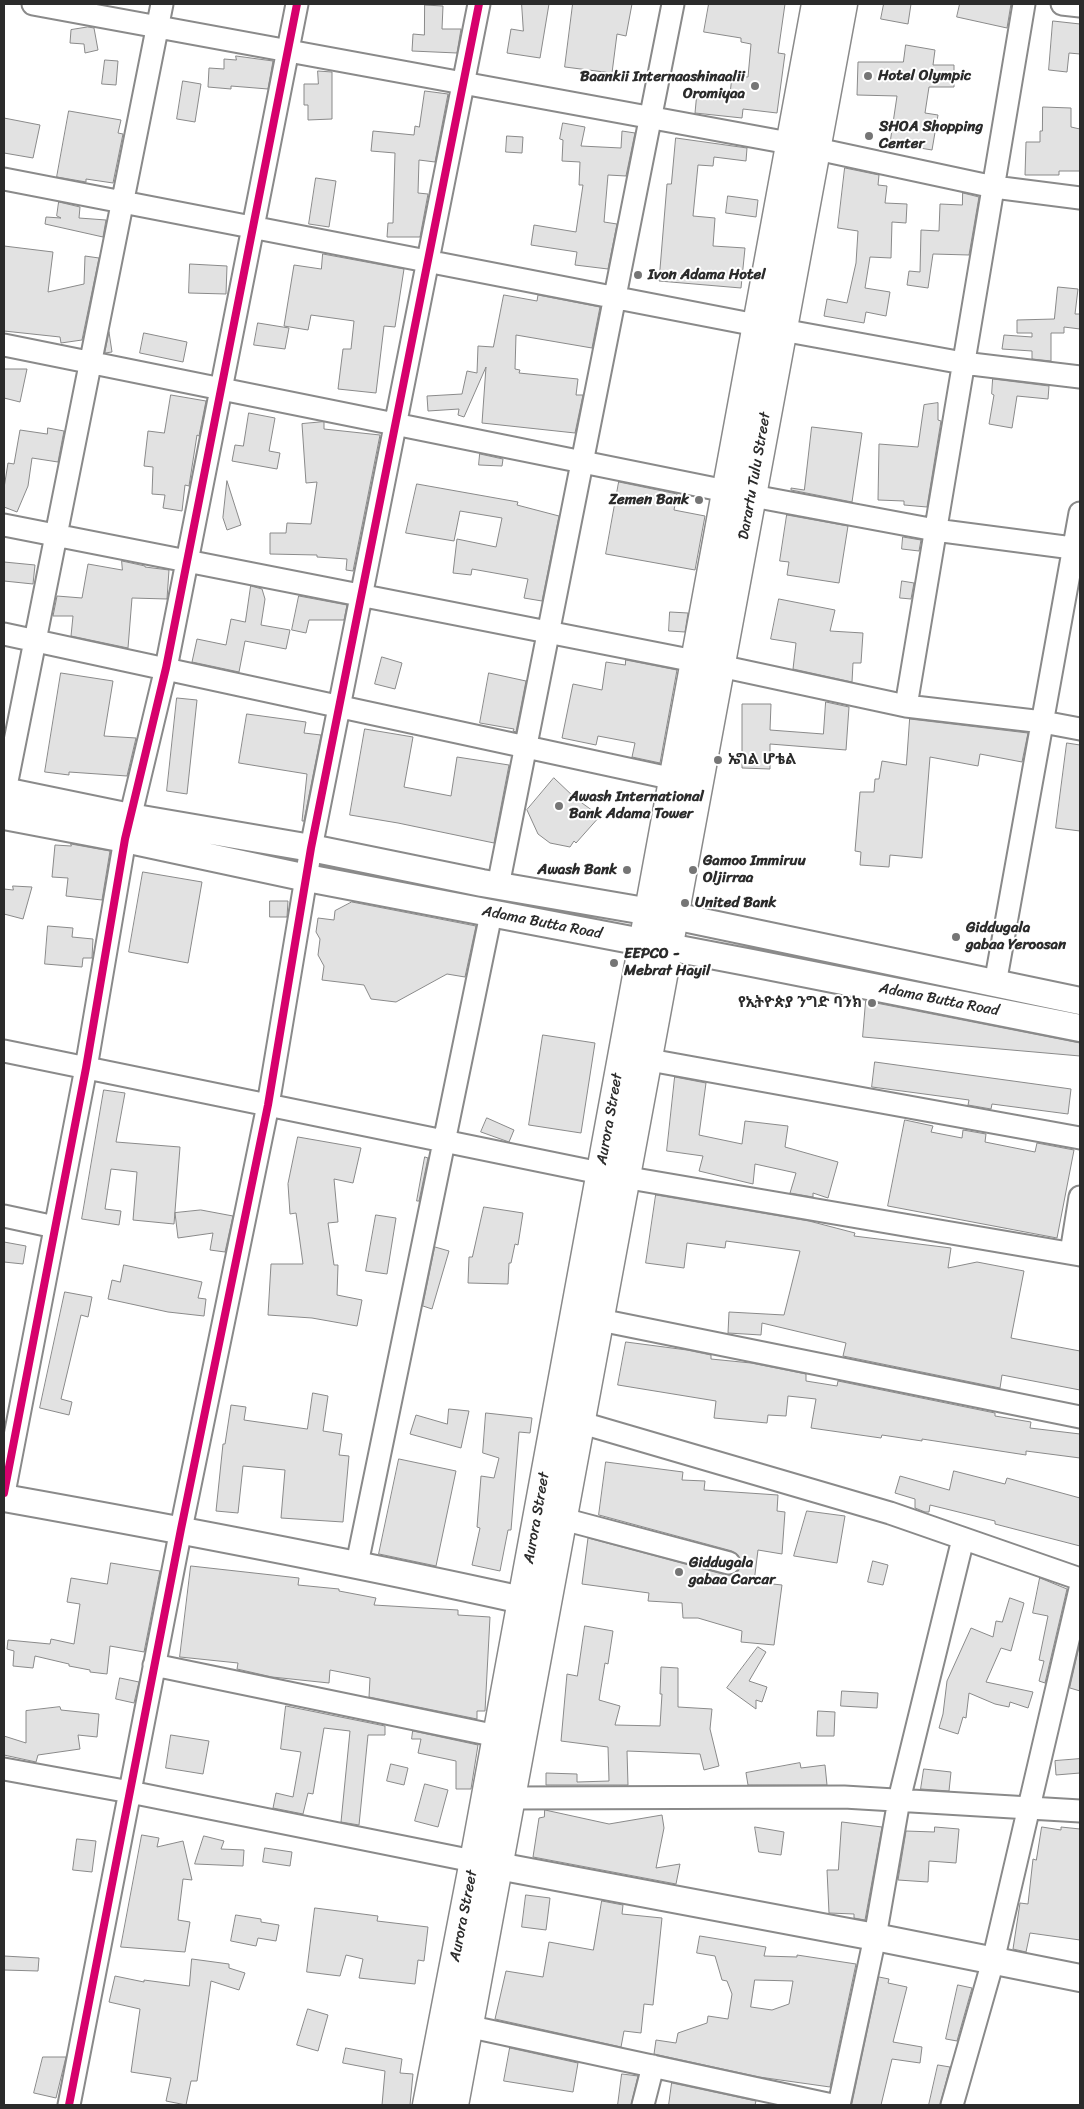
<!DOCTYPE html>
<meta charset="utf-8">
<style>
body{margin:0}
#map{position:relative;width:1084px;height:2109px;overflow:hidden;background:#fff;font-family:Sriracha,sans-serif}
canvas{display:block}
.frame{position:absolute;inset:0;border:5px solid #2b2b2b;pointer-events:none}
</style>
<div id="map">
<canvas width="1084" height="2109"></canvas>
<div class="frame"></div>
</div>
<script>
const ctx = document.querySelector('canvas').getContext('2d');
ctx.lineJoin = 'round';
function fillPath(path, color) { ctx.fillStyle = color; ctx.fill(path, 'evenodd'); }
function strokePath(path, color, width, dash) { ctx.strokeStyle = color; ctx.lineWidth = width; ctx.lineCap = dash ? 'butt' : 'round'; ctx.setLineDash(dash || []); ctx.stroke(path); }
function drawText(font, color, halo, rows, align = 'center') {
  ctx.font = font + ' Sriracha,"Noto Sans Ethiopic",sans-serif'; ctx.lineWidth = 4; ctx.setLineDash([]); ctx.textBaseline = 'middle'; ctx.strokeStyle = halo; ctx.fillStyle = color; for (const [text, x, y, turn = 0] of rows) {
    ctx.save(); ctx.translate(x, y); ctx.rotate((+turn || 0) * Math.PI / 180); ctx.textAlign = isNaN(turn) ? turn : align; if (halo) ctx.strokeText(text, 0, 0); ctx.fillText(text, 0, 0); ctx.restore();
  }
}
const building = new Path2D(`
 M522 4H549L540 58 507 53 511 29 523 31Z
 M573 4H632L626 36 617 34 612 73 565 67Z
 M709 4H785L778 53 785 54 777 113 743 109 742 118 695 113 697 92 730 94 732 76 748 77 751 44 741 42V38L704 32Z
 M884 4H911L908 24 881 19Z
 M960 4H1011L1007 28 957 17Z
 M425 5 443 6 442 29H461L457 53 412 51 413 34 424 35Z
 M1053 21 1080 24V54L1069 53 1067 72 1049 70Z
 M88 27 94 28 98 50 85 53 84 44 70 43 71 30Z
 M906 45 935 50 933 65H954V87H929L925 113 938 115 932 150 890 143 897 96 857 95 858 62H903Z
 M236 56 273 61 268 89 231 86V89L208 87 209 68 224 69V59L236 60Z
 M105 60 118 61 116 85 102 84Z
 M318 71 332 72V119L308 120V105H304V84H318Z
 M183 81 201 84 195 122 177 119Z
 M425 91 448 94 435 162 419 160 418 193 428 194 420 237H387L388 223H393L395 153 371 151 373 131 414 135 415 126 419 127Z
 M1043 107 1071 108V127L1080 129V171H1059V175H1025L1026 142H1040V131H1042Z
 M69 111 121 120 118 133 123 134 113 183 86 179V182L57 177Z
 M4 118 40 125 33 158 4 153Z
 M563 123 585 127 581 146 621 148 622 131 635 133 626 176 608 175 604 222 617 224 608 269 575 265 577 252 531 245 534 225 576 232 583 185H579L580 162 562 161 563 140 560 139Z
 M507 136 523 137 522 153 506 152Z
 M676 138 747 148 746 161 714 157 713 166 698 165 693 216 715 218 713 246 745 248 741 288 659 281 667 184H671Z
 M845 168 879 175 878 185 887 186 885 203 907 204 906 223 892 222 891 258 870 257 865 288 890 292 886 316 866 312 864 323 824 316 827 299 847 303 856 263 858 231 838 228Z
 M316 178 336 181 329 227 309 224Z
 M963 193 979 197 969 255 933 254 928 288 907 285 909 271 920 272 921 230 939 231 940 204 962 205Z
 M728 196 758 200 756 217 726 213Z
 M59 202 80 207 79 218 106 220 103 237 45 224 46 217 61 218 57 216Z
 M4 246 53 252 48 292 84 284 85 256 99 258 82 340 61 343 60 337 4 331Z
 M323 254 404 269 395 327 384 326 376 393 338 389 343 349H351L354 321 311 315 308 330 284 326 294 265 321 269Z
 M190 264 227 266 226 294 189 293Z
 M1058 287 1078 289 1075 314H1080V329L1064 327V333H1051V361L1032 359V351L1002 349 1004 335 1032 337V333H1017V320L1054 319Z
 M504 295 537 301 538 295 600 307 592 348 516 335 515 369 520 370 519 373 578 379 576 395H583L575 433 482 423 486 367 464 417 458 415 459 409 428 411 427 396 462 394 467 371 477 373 478 346 493 347Z
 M258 323 289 328 285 349 254 345Z
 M109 332 112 352 105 353Z
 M144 333 187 342 183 362 140 353Z
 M4 369H27L20 402 4 398Z
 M993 379 1049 386 1048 399 1017 396 1012 428 989 424 994 395 992 394Z
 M171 395 206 401 199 436 197 435 189 486 185 485 182 511 163 508 165 495 152 494 153 467 144 466 148 431 164 433Z
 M938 403V420L941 421 927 507 904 505V501L878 500 879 444 918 447 924 405Z
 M249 413 275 418 269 451 280 453 277 469 232 461 235 445 243 446Z
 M324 422V429L380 435 353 571 346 570 347 559 317 557V555L270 554V533H286L287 523 311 524 317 482 306 483 302 424Z
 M812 427 862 433 852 502 791 490V488L804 490Z
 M48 428 64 431 58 462 32 458 28 486 17 512 4 507V488L8 463 14 464 20 430 47 434Z
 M480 454 503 459 502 466 479 465Z
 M227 481 241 525 227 530 223 518Z
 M619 482 677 494 674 510 705 516 695 570 606 554Z
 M417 484 518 502 517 505 559 516 542 601 524 598 528 579 472 569 471 575 453 573 457 539 496 547 502 518 460 511 454 541 406 533Z
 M787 515 848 526 839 583 787 575 789 562 780 561Z
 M903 537 921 540 919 551 902 549Z
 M122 561 145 566V567L169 570 167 599 132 598 128 648 71 636 73 616H53L57 596 82 598 88 564 122 570Z
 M4 562 35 565 33 584 4 581Z
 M902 581 914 583 911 599 900 598Z
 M251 586 262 589 265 599 261 625 290 630 286 649 245 641 239 672 192 662 197 639 226 645 231 619 245 622Z
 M299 596 347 605 344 620H309L306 633 292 630Z
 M779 599 835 610 830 631 863 633 861 663H853L852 682 793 669 796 643 771 639Z
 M670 612 688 613 685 632 669 631Z
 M382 657 402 663 395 689 375 684Z
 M626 660 677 670 660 763 632 757 635 743 598 736 596 745 562 738 573 684 602 690 606 662 625 665Z
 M61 673 113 681 104 736 136 738 127 776 69 772V775L45 772Z
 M489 673 526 681 516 732 513 731 514 729 480 723Z
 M177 698 197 700 187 794 167 791Z
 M826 702 849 707 846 750 770 744V769L742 768V704H771L770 730 823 734Z
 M247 714 306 722 304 733 321 735 304 821H302L307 774 239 763Z
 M910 719 1028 733 1022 762 980 754 978 766 930 757 922 858 890 855 889 867 860 865 861 852 855 851 860 792H874L875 779H879L882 761 906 765Z
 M365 729 413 737 404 787 451 796 457 757 509 765 494 843 398 823 350 815Z
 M1067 743 1080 745V831L1056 828Z
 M554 778 575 798 600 816 576 843 574 841 570 847 550 843 538 834 527 810Z
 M71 844 110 851 102 900 66 896 68 878 52 877 55 845 71 846Z
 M143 872 202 882 188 963 129 952Z
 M13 886 32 887 23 919 4 914V889L13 890Z
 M270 901H288L287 917H270Z
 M352 902 476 926 465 977 447 974 396 1002 371 999 364 985 322 980 324 966 318 955 320 939 316 932 318 918 334 920 335 911Z
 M48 926 73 928 72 937 93 939 92 958H83L82 967 45 964Z
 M866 1001 1080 1043V1056L863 1037Z
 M543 1035 595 1043 581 1133 529 1125Z
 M875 1062 1071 1089 1068 1114 992 1104 991 1109 968 1105 969 1100 872 1087Z
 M675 1077 706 1083 699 1135 742 1144 745 1121 788 1126 785 1147 838 1162 828 1198 813 1193V1197L790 1193 796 1173 755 1164 753 1184 699 1171 703 1156 667 1151Z
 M104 1090 125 1093 116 1142 180 1147 174 1224 133 1220 137 1172 111 1169 105 1209 121 1211 119 1225 82 1219Z
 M487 1118 514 1130 509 1142 481 1132Z
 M905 1120 933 1126 931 1132 962 1138 963 1130 986 1134 985 1142 1035 1152 1037 1143 1074 1150 1057 1238 888 1206Z
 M298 1137 361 1148 353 1183 334 1179 338 1222 328 1223 334 1265H338L337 1295 362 1300 357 1326 312 1318 268 1315 271 1264H303L296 1213 290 1214 288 1184Z
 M425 1157 428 1158 419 1201H417Z
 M656 1195 809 1221 855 1233 854 1236 951 1248 948 1268 977 1262 1024 1271 1011 1338 1080 1351V1390L1002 1375 1000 1388 843 1356 846 1343 762 1323 761 1335 728 1333 729 1312 784 1315 800 1251 726 1241 725 1248 687 1243 684 1268 646 1263Z
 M484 1207 523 1213 518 1245 515 1244 511 1263H509L508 1284 468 1283 469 1257H472Z
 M201 1210 233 1216 225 1252 210 1250 213 1233 178 1238 175 1213Z
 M376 1215 396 1218 387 1274 366 1271Z
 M4 1242 26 1246 23 1264 4 1262Z
 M435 1247 449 1251 432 1309 423 1306Z
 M124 1265 202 1282 198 1298 206 1299 204 1316 168 1312 108 1299 112 1280 120 1282Z
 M65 1292 92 1297 88 1317 81 1315 61 1399 72 1402 69 1415 40 1408Z
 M626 1342 687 1350 711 1355V1359L751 1363 806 1374V1381L837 1386 838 1381 995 1413V1416L1031 1422 1030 1428 1080 1434V1458L1026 1451V1455L922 1439V1441L882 1435 881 1438 811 1428 816 1399 788 1396 786 1416 768 1415 767 1423 714 1418 716 1401 618 1385Z
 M313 1393 328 1396 323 1431 342 1434 339 1455 349 1456 343 1522 281 1518 285 1470 243 1466 238 1513 216 1511 223 1444H225L231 1405 246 1407 244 1420 307 1429Z
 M449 1409 469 1411 461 1448 410 1434 416 1415 447 1424Z
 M486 1413 532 1418 530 1433 519 1432 511 1530H508L500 1571 472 1565 480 1528 477 1527 481 1476 494 1478 499 1458 483 1453Z
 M399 1459 456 1471 436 1566 379 1554Z
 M606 1462 683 1472 682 1480 705 1481 704 1490 778 1495 777 1511 785 1512 782 1554 758 1550 754 1582 782 1585 774 1645 741 1642 742 1631 698 1618H683L682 1603 648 1601 649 1593 582 1584 588 1538 726 1575H732L737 1572 741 1566 738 1555 732 1551 599 1515Z
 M954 1471 1005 1484 1007 1478 1080 1498V1546L995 1524V1521L930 1505 929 1512H925L915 1508V1499L895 1493 900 1476 949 1490Z
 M807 1511 845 1516 837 1563 794 1556Z
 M873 1561 888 1565 883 1585 868 1582Z
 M111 1563 160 1571 144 1652 110 1646 107 1674 90 1672V1670L69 1666V1664L35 1656 33 1668 13 1666 14 1651 7 1649 8 1640 50 1644 51 1639 74 1644 80 1604 67 1602 71 1578 107 1584Z
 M191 1566 299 1578 298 1585 339 1589V1591L376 1598 374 1605 458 1610V1615L490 1617 485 1711H477V1719L369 1697 370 1678 330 1670 329 1683 272 1677 237 1669 238 1663 180 1657Z
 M1040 1578 1067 1589 1045 1683 1039 1681 1044 1661 1039 1660 1048 1616 1033 1613Z
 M1010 1598 1024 1603 1011 1651 1001 1648 986 1682 1033 1692 1028 1708 1010 1702 1009 1707 995 1704 969 1693 966 1718 963 1717 958 1734 939 1728 943 1714 947 1681 971 1628 993 1637 996 1621 1002 1622Z
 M585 1626 613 1631 608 1664 605 1663 599 1700 620 1706 615 1725 660 1726 662 1694H660L661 1667 678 1668V1707L712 1709 710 1729 719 1766 704 1770 700 1754 627 1751 628 1785H546V1773L577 1774V1782L609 1781 608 1747 561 1741 567 1674 577 1676Z
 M1080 1643V1691L1070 1688Z
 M758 1647 766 1652 749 1681 767 1687 762 1702 756 1700V1709L727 1688Z
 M120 1678 139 1682 134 1703 116 1699Z
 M842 1691 878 1693 877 1708 841 1706Z
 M286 1706 385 1726V1735H368L359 1825 341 1822 350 1731 324 1728 313 1794 308 1793 303 1814 273 1808 276 1793 293 1797 301 1752 281 1749Z
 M60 1707 61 1710 99 1714 97 1737 78 1735 80 1749 38 1755 36 1762 4 1755V1736L26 1743V1711Z
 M818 1711 835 1712 834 1736H817Z
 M413 1731 478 1745 471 1789H456V1761L418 1753 421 1739H412Z
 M171 1735 209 1741 203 1774 166 1768Z
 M1080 1759V1773L1056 1775 1055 1761Z
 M800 1763 801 1768 825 1765 827 1785H748L746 1773Z
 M391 1764 408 1768 404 1785 387 1781Z
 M924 1769 951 1772 949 1791 921 1789Z
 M425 1784 448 1790 438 1827 415 1821Z
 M545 1810 609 1824 662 1815 664 1828 656 1868 680 1864 676 1884 533 1857 539 1818 544 1817Z
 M842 1822 882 1827 865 1920 854 1918V1914L829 1913 827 1870H838Z
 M755 1827 784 1832 781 1855 759 1852Z
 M935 1827 959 1829 956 1863 929 1861 928 1882 898 1880 906 1831 934 1832Z
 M1042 1827 1061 1830V1827L1080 1829V1940L1030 1933 1026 1952 1013 1949 1020 1903 1028 1904 1033 1859 1036 1860Z
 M142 1835 159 1838 157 1847 183 1841 192 1880 183 1879 178 1920 190 1922 185 1952 121 1947Z
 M204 1836 224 1841 221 1849 244 1850 243 1866 195 1864Z
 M77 1839 96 1841 92 1872 73 1870Z
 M265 1848 292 1852 290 1866 263 1862Z
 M526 1895 550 1898 546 1930 522 1927Z
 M602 1901 623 1905 622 1914 662 1918 653 2005 644 2004 641 2033 624 2031 621 2047 495 2019 506 1971 543 1977 549 1942 593 1950Z
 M315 1908 378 1916 377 1921 428 1927 424 1961 418 1960 415 1984 359 1978 363 1959 346 1955 340 1976 307 1972Z
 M236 1915 261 1919V1922L279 1925 276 1941 258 1938 256 1946 231 1941Z
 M700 1936 766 1947 764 1956 797 1957V1955L856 1964 830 2087 759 2077 654 2054 656 2040 676 2043 678 2033 707 2023 708 2016 728 2019 732 1994 727 1981 722 1980 715 1956 697 1953ZM755 1980 793 1981 789 2004 772 2010 751 2007Z
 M4 1956 39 1958 38 1971 4 1970Z
 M192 1959 229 1964V1968L245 1973 239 1990 211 1981 197 2081H191L186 2105 166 2101 171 2078 131 2072 140 2009 109 2002 115 1976 144 1982V1980L189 1986Z
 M879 1977 889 1979 888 1983 907 1987 893 2042 922 2047 920 2063 892 2059 881 2105H852Z
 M958 1985 972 1988 957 2041 946 2039Z
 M308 2009 328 2015 318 2051 297 2045Z
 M346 2048 402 2059 400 2073 413 2074 410 2105H382L385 2071 343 2063Z
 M510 2048 578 2063 573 2092 504 2081Z
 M43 2057H66L56 2098 34 2093Z
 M938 2065 950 2067 940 2105H929Z
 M622 2074 638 2076 631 2105H618Z
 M672 2083 756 2101 755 2105H669Z`);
fillPath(building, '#e2e2e2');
strokePath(building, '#8a8a8a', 1);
const minor = new Path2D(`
 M33 4 789 143 994 187 1080 198
 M1062 4 1080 6
 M4 179 782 330 963 363 1080 377
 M4 345 726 491 935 530 1080 549
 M4 525 720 666 906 706 1043 722 1080 729
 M4 634 688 782
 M906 706 1024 4
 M5 791 162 4
 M498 886 673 4
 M995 984 1080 513
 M4 1051 600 1173 1080 1255
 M633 1057 1080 1138
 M4 1216 55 1227
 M1071 1253 1080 1197
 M584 1319 600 1320 1080 1417
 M565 1418 890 1513 1080 1579
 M4 1493 86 1068 125 839 166 668 297 4
 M548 1517 563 1519 729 1563
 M357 1564 491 914
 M154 1665 497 1736
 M4 1769 130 1792 488 1864
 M511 1798 844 1797 1080 1811
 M453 2023 832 2105
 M69 2105 181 1529 268 1105 311 848 479 4
 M643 2105 653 2066
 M839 2105 875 1937 899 1800 963 1539
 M952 2105 993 1961 1080 1589`);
const tertiary = new Path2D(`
 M4 791 130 817 311 848 482 883 674 916 1080 1001
 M4 816 125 839 307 878 752 963 1080 1028
 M4 1498C177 1529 350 1562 522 1600
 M498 1866 875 1937 1080 1978`);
const secondary = new Path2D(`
 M427 2105 474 1861 816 4
 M454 2105 843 4`);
strokePath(minor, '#8a8a8a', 25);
strokePath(tertiary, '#8a8a8a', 30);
strokePath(secondary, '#8a8a8a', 31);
strokePath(minor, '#fff', 21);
strokePath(tertiary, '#fff', 26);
strokePath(secondary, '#fff', 28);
strokePath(new Path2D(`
 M4 1493 86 1068 125 839 166 668 297 4
 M69 2105 181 1529 268 1105 311 848 479 4`), '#d6006c', 8);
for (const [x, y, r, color] of [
 [868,76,5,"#757575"],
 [755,86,5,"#757575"],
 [869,136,5,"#757575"],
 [638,275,5,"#757575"],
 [699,500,5,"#757575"],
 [718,760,5,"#757575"],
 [559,806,5,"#757575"],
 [627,870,5,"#757575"],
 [693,870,5,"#757575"],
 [685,903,5,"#757575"],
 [956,937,5,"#757575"],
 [614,963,5,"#757575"],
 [872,1003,5,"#757575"],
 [679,1572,5,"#757575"]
]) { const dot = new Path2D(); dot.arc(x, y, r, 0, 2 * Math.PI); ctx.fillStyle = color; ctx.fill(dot); strokePath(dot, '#fff', 2); }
drawText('bold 15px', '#2b2b2b', '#fff', [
 ["Hotel Olympic",878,76],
 ["Baankii Internaashinaalii",745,77,"right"],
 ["Oromiyaa",745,94,"right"],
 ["SHOA Shopping",879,127],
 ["Center",879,144],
 ["Ivon Adama Hotel",648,275],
 ["Zemen Bank",689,500,"right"],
 ["ኤግል ሆቴል",728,760],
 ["Awash International",569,797],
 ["Bank Adama Tower",569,814],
 ["Gamoo Immiruu",703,861],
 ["Oljirraa",703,878],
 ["Awash Bank",617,870,"right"],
 ["United Bank",695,903],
 ["Giddugala",966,928],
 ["gabaa Yeroosan",966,945],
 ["EEPCO -",624,954],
 ["Mebrat Hayil",624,971],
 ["የኢትዮጵያ ንግድ ባንክ",862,1003,"right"],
 ["Giddugala",689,1563],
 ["gabaa Carcar",689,1580]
], 'left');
drawText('15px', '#2b2b2b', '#fff', [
 ["Darartu Tulu Street",755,476,-80],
 ["Adama Butta Road",542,923,11],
 ["Adama Butta Road",939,1000,11],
 ["Aurora Street",610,1119,-80],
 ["Aurora Street",537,1518,-80],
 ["Aurora Street",464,1916,-79]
]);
</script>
